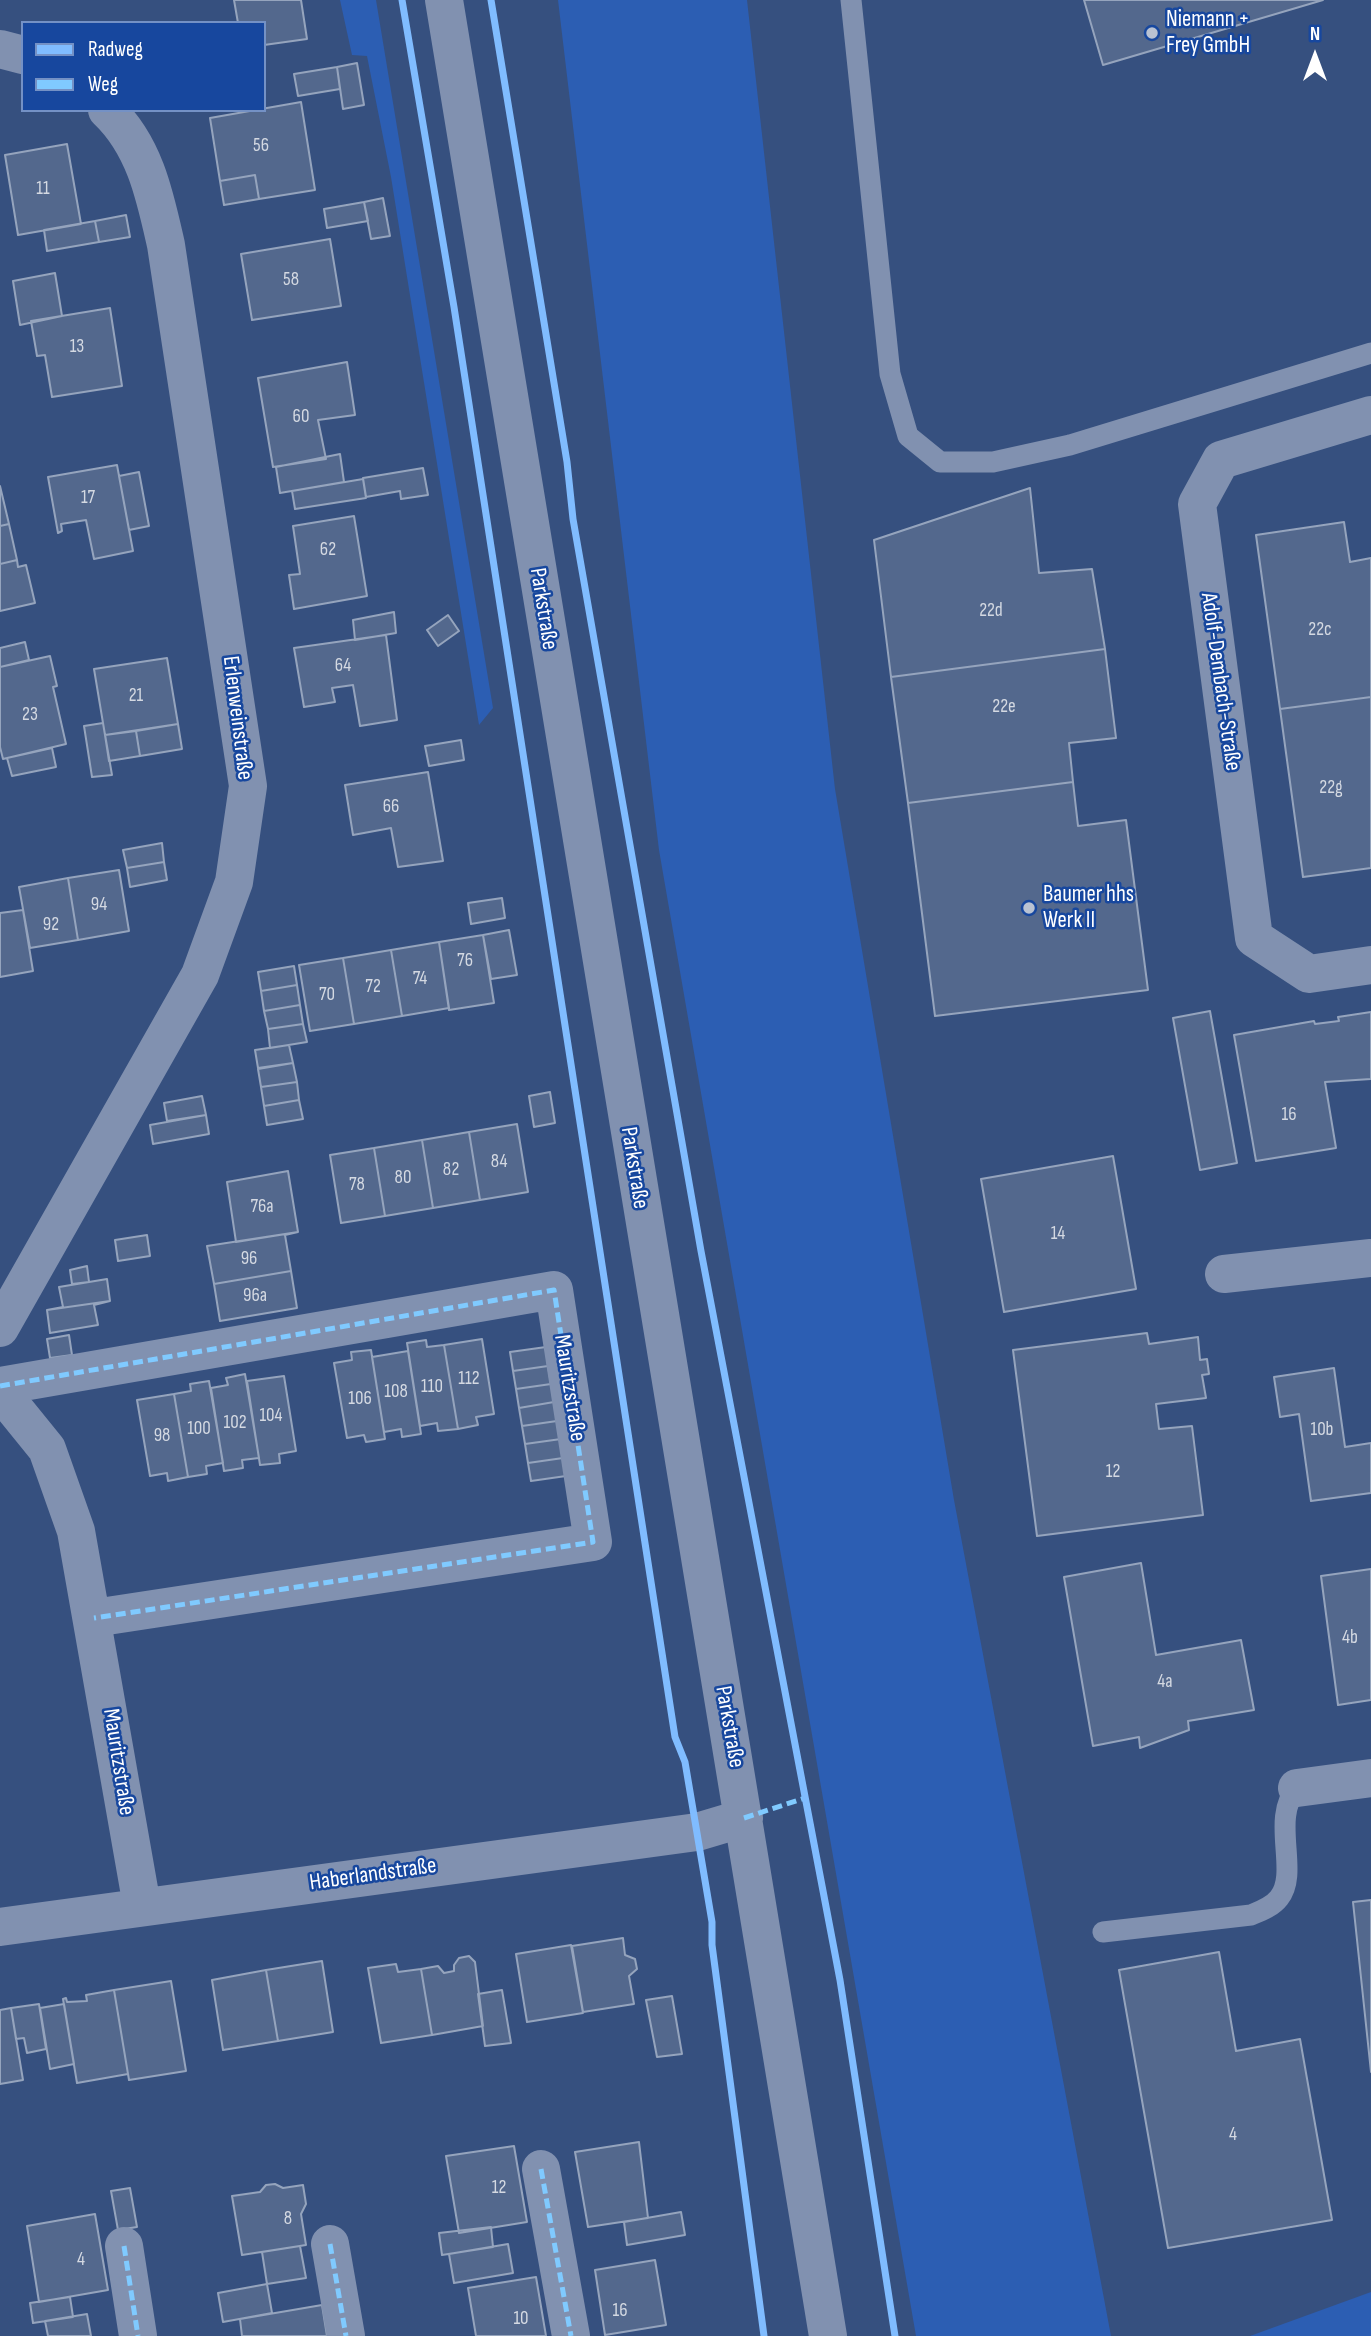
<!DOCTYPE html>
<meta charset="utf-8">
<style>
body{margin:0}
#map{position:relative;width:1371px;height:2336px;overflow:hidden;background:#36507f;font-family:"Sofia Sans Condensed",sans-serif}
canvas{display:block}
.legend{position:absolute;left:21px;top:21px;width:245px;height:91px;box-sizing:border-box;background:#17479e;border:2px solid #7491c5;margin:0;padding:9px 12px;list-style:none;font-size:21px;color:#fff}
.legend li{display:flex;align-items:center;gap:14px;height:35px}
.legend b{width:35px;border:2px solid #7491c5}
.north{position:absolute;left:1280px;top:21px;width:70px;height:70px;-webkit-text-stroke:5px #17479e;paint-order:stroke;rotate:0deg;font-size:19px;font-weight:700;line-height:28px;text-align:center;color:#fff}
.north::after{content:'';display:block;margin:auto;width:24px;height:32px;background:#fff;clip-path:polygon(50% 0,100% 100%,50% 72%,0 100%)}
</style>
<div id="map">
<canvas width="1371" height="2336"></canvas>
<ul class="legend">
<li><b style="height:9px;background:#80bcff"></b>Radweg</li>
<li><b style="height:9px;background:#80caff"></b>Weg</li>
</ul>
<div class="north">N</div>
</div>
<script>
const ctx = document.querySelector('canvas').getContext('2d');
ctx.lineJoin = 'round';
function fillPath(path, color) { ctx.fillStyle = color; ctx.fill(path, 'evenodd'); }
function strokePath(path, color, width, dash) { ctx.strokeStyle = color; ctx.lineWidth = width; ctx.lineCap = dash ? 'butt' : 'round'; ctx.setLineDash(dash || []); ctx.stroke(path); }
function drawText(font, color, halo, rows, align = 'center') {
  ctx.font = font + ' "Sofia Sans Condensed",sans-serif'; ctx.lineWidth = 5; ctx.setLineDash([]); ctx.textBaseline = 'middle'; ctx.strokeStyle = halo; ctx.fillStyle = color; for (const [text, x, y, turn = 0] of rows) {
    ctx.save(); ctx.translate(x, y); ctx.rotate((+turn || 0) * Math.PI / 180); ctx.textAlign = isNaN(turn) ? turn : align; if (halo) ctx.strokeText(text, 0, 0); ctx.fillText(text, 0, 0); ctx.restore();
  }
}
fillPath(new Path2D(`
 M340 0H376L493 708 479 725 391 177 367 56 352 55Z
 M558 0H747L835 789 954 1500 1111 2336H916L659 850Z
 M1371 2292V2336H1250Z`), '#2c5eb3');
const building = new Path2D(`
 M234 0H301L307 39 264 45V23H238Z
 M1084 0H1323L1103 65Z
 M357 63 364 105 343 109 337 67Z
 M337 67 340 89 298 96 294 74Z
 M301 102 315 190 259 199 255 175 220 181 210 118Z
 M67 144 81 224 18 235 5 155Z
 M255 175 259 199 224 205 220 181Z
 M383 198 390 236 371 239 364 202Z
 M364 202 368 221 327 228 324 209Z
 M126 215 130 237 99 242 95 221Z
 M95 221 99 242 47 251 44 230Z
 M330 239 341 306 252 320 241 254Z
 M55 273 62 316 20 325 13 281Z
 M110 308 122 386 52 397 45 355 37 356 31 321Z
 M347 362 355 415 318 420 326 459 273 467 258 378Z
 M340 454 344 482 280 493 276 467Z
 M117 465 133 551 94 559 86 520 61 524 62 531 58 533 48 477Z
 M423 468 428 495 401 499 400 491 366 497 363 478Z
 M139 472 149 526 129 530 119 476Z
 M363 479 366 498 295 509 292 491Z
 M0 486 9 524 0 526Z
 M1030 488 1039 573 1092 569 1105 649 891 677 874 540Z
 M354 516 367 596 294 609 289 575 300 574 293 526Z
 M1344 522 1350 562 1371 558V697L1280 709 1256 535Z
 M9 524 17 560 0 564V526Z
 M17 560 18 567 26 565 35 603 0 611V564Z
 M394 612 396 633 355 640 353 620Z
 M448 615 459 631 438 646 427 630Z
 M386 635 397 720 360 726 353 685 332 688 335 702 304 707 294 648Z
 M25 642 29 660 0 667V648Z
 M1105 649 1116 738 1069 743 1073 782 908 803 891 677Z
 M50 656 57 686 53 687 66 744 3 759 0 747V667Z
 M167 658 178 724 105 735 94 669Z
 M1371 697V868L1303 877 1280 709Z
 M103 723 112 775 92 777 84 726Z
 M178 724 182 749 140 756 136 731Z
 M136 731 140 756 109 761 105 735Z
 M461 740 464 760 429 766 425 746Z
 M52 748 56 767 12 776 7 758Z
 M428 772 443 861 398 867 391 828 353 835 345 785Z
 M1073 782 1078 826 1126 820 1148 990 935 1016 908 803Z
 M162 843 164 862 127 868 123 850Z
 M164 862 167 880 130 887 127 868Z
 M119 870 129 931 78 940 68 878Z
 M68 878 78 940 30 948 19 887Z
 M502 898 505 918 471 924 468 903Z
 M23 910 33 971 0 977V913Z
 M509 930 517 975 491 979 483 935Z
 M483 935 494 1003 449 1010 439 942Z
 M439 942 449 1008 402 1016 391 950Z
 M391 950 402 1016 354 1024 343 958Z
 M343 958 354 1024 310 1031 299 965Z
 M294 966 297 985 261 991 258 972Z
 M297 985 300 1005 264 1011 261 991Z
 M300 1005 303 1024 268 1029 264 1011Z
 M1210 1011 1237 1163 1200 1170 1173 1018Z
 M1371 1012V1079L1325 1082 1336 1148 1256 1161 1234 1035 1314 1021 1315 1024 1339 1021 1338 1017Z
 M303 1024 307 1042 270 1048 268 1029Z
 M289 1045 293 1063 258 1068 255 1050Z
 M293 1063 297 1082 261 1087 258 1069Z
 M297 1082 299 1100 264 1106 261 1087Z
 M550 1092 555 1123 534 1127 529 1096Z
 M202 1096 206 1115 167 1121 164 1103Z
 M299 1100 303 1119 267 1125 264 1106Z
 M206 1115 209 1134 153 1144 150 1125Z
 M517 1124 528 1192 480 1200 469 1132Z
 M469 1132 480 1200 433 1208 422 1140Z
 M422 1140 433 1208 385 1216 374 1148Z
 M374 1148 385 1216 341 1223 330 1155Z
 M1113 1156 1136 1289 1004 1312 981 1179Z
 M288 1171 298 1232 236 1242 227 1182Z
 M298 1232 285 1235 291 1271 214 1284 207 1246Z
 M147 1235 150 1256 118 1261 115 1240Z
 M87 1266 89 1282 72 1284 70 1270Z
 M291 1271 297 1308 220 1321 214 1284Z
 M107 1279 110 1301 47 1310 63 1307 59 1287Z
 M110 1301 94 1305 98 1325 50 1333 47 1310Z
 M1147 1333 1149 1344 1198 1337 1200 1360 1207 1359 1209 1374 1202 1375 1206 1398 1156 1404 1159 1429 1192 1426 1203 1515 1037 1536 1013 1350Z
 M69 1335 72 1355 50 1358 47 1339Z
 M482 1339 494 1414 476 1417 478 1425 458 1429 444 1345Z
 M426 1340 427 1347 444 1345 458 1429 438 1431 437 1423 420 1426 407 1343Z
 M546 1347 548 1366 513 1371 510 1352Z
 M371 1350 385 1439 366 1442 364 1435 347 1438 334 1363 352 1360 351 1352Z
 M408 1351 421 1434 402 1437 401 1429 384 1432 372 1357Z
 M548 1366 551 1384 516 1389 513 1371Z
 M1334 1368 1345 1447 1371 1443V1493L1311 1501 1299 1414 1280 1417 1274 1377Z
 M245 1374 259 1458 242 1460 243 1468 224 1471 211 1388 228 1385 226 1378Z
 M284 1376 296 1451 279 1454 280 1463 260 1465 247 1381Z
 M209 1381 223 1463 206 1466 207 1474 188 1477 174 1394 191 1391 190 1384Z
 M551 1384 554 1402 519 1408 516 1389Z
 M174 1394 188 1477 168 1481 167 1473 150 1476 137 1400Z
 M554 1402 557 1421 522 1426 519 1408Z
 M557 1421 561 1439 525 1444 522 1426Z
 M561 1439 563 1458 528 1463 525 1444Z
 M563 1458 566 1476 531 1481 528 1463Z
 M1141 1563 1156 1655 1241 1640 1254 1710 1188 1721 1189 1730 1140 1748 1139 1737 1093 1746 1064 1577Z
 M1371 1569V1700L1338 1705 1321 1576Z
 M1371 1900V2072L1353 1902Z
 M623 1938 625 1955 635 1959 637 1969 629 1976 634 2004 583 2012 572 1946Z
 M571 1945 583 2013 527 2022 516 1954Z
 M1219 1952 1236 2051 1300 2039 1332 2220 1168 2248 1119 1970Z
 M469 1956 475 1962 483 2026 432 2035 421 1969 438 1966 444 1973 454 1971V1965L459 1958Z
 M322 1961 333 2032 278 2041 266 1970Z
 M396 1964 398 1972 421 1969 432 2035 381 2043 368 1968Z
 M266 1970 278 2041 223 2050 212 1980Z
 M171 1981 186 2071 129 2080 114 1990Z
 M114 1990 128 2074 77 2083 63 1999 66 1998 67 2002 87 2001 86 1995Z
 M502 1990 511 2043 485 2046 478 1994Z
 M672 1996 682 2054 657 2057 646 2000Z
 M39 2004 46 2049 27 2053 24 2038 16 2039 11 2008Z
 M64 2004 74 2064 50 2069 40 2008Z
 M11 2008 23 2080 0 2084V2010Z
 M639 2142 648 2218 588 2227 575 2152Z
 M514 2146 527 2222 459 2233 446 2156Z
 M275 2184 283 2188 303 2185 306 2204 301 2214 306 2245 242 2255 232 2196 260 2192 266 2185Z
 M130 2188 137 2227 118 2230 111 2191Z
 M681 2212 685 2235 627 2245 624 2222Z
 M95 2214 108 2290 39 2302 27 2226Z
 M491 2227 493 2247 442 2255 439 2233Z
 M508 2244 513 2273 454 2283 449 2254Z
 M300 2246 306 2278 267 2284 262 2252Z
 M655 2260 666 2325 605 2335 595 2270Z
 M536 2277 546 2336H476L468 2288Z
 M267 2284 272 2313 223 2322 218 2293Z
 M70 2297 73 2317 33 2323 30 2303Z
 M322 2305 327 2336H242L240 2319Z
 M87 2314 91 2336H48L45 2321Z`);
fillPath(building, '#53688d');
strokePath(building, '#95a4bd', 2);
strokePath(new Path2D(`
 M851 0 890 374 908 436 940 462H993L1070 445 1371 353
 M1103 1932 1251 1915C1261 1911 1272 1907 1279 1898 1300 1872 1270 1819 1297 1788`), '#8191b0', 21);
strokePath(new Path2D(`
 M444 0 828 2336
 M0 49 23 55
 M1371 415 1221 460 1197 504 1254 938 1309 974 1371 965
 M1224 1274 1371 1258
 M0 1328 200 975 234 882 248 786 166 245C155 196 145 146 107 110
 M0 1386 554 1290 593 1542 94 1618
 M0 1391 47 1449 76 1531 142 1906
 M1297 1788 1371 1778
 M0 1927 697 1832 744 1818
 M541 2169 571 2336
 M330 2244 346 2336
 M124 2246 138 2336`), '#8191b0', 38);
strokePath(new Path2D(`
 M0 1386 554 1290 593 1542 94 1618
 M744 1818 805 1798
 M541 2169 571 2336
 M330 2244 346 2336
 M124 2246 138 2336`), '#80caff', 5, [10, 5]);
strokePath(new Path2D(`
 M402 0 454 307 675 1737 685 1762 712 1922V1945L764 2336
 M491 0 567 462 573 519 701 1251 840 1980 895 2336`), '#80bcff', 7);
for (const [x, y, r, color] of [
 [1152,33,7,"#b9c2d2"],
 [1029,908,7,"#b9c2d2"]
]) { const dot = new Path2D(); dot.arc(x, y, r, 0, 2 * Math.PI); ctx.fillStyle = color; ctx.fill(dot); strokePath(dot, '#17479e', 2.5); }
drawText('19px', '#d4d9e2', null, [
 ["56",261,146],
 ["11",43,189],
 ["58",291,280],
 ["13",77,347],
 ["60",301,417],
 ["17",88,498],
 ["62",328,550],
 ["22d",991,611],
 ["22c",1320,630],
 ["64",343,666],
 ["21",136,696],
 ["22e",1004,707],
 ["23",30,715],
 ["22g",1331,788],
 ["66",391,807],
 ["94",99,905],
 ["92",51,925],
 ["76",465,961],
 ["74",420,979],
 ["72",373,987],
 ["70",327,995],
 ["16",1289,1115],
 ["84",499,1162],
 ["82",451,1170],
 ["80",403,1178],
 ["78",357,1185],
 ["76a",262,1207],
 ["14",1058,1234],
 ["96",249,1259],
 ["96a",255,1296],
 ["112",469,1379],
 ["110",432,1387],
 ["108",396,1392],
 ["106",360,1399],
 ["104",271,1416],
 ["102",235,1423],
 ["100",199,1429],
 ["10b",1322,1430],
 ["98",162,1436],
 ["12",1113,1472],
 ["4b",1350,1638],
 ["4a",1165,1682],
 ["4",1233,2135],
 ["12",499,2188],
 ["8",288,2219],
 ["4",81,2260],
 ["16",620,2311],
 ["10",521,2319]
]);
drawText('23px', '#fff', '#17479e', [
 ["Niemann +",1166,20],
 ["Frey GmbH",1166,46],
 ["Baumer hhs",1043,895],
 ["Werk II",1043,921]
], 'left');
drawText('23px', '#fff', '#17479e', [
 ["Parkstraße",543,609,81],
 ["Adolf-Dembach-Straße",1220,682,82],
 ["Erlenweinstraße",237,718,83],
 ["Parkstraße",634,1168,81],
 ["Mauritzstraße",569,1388,81],
 ["Parkstraße",729,1727,80],
 ["Mauritzstraße",118,1762,81],
 ["Haberlandstraße",373,1875,-8]
]);
</script>
